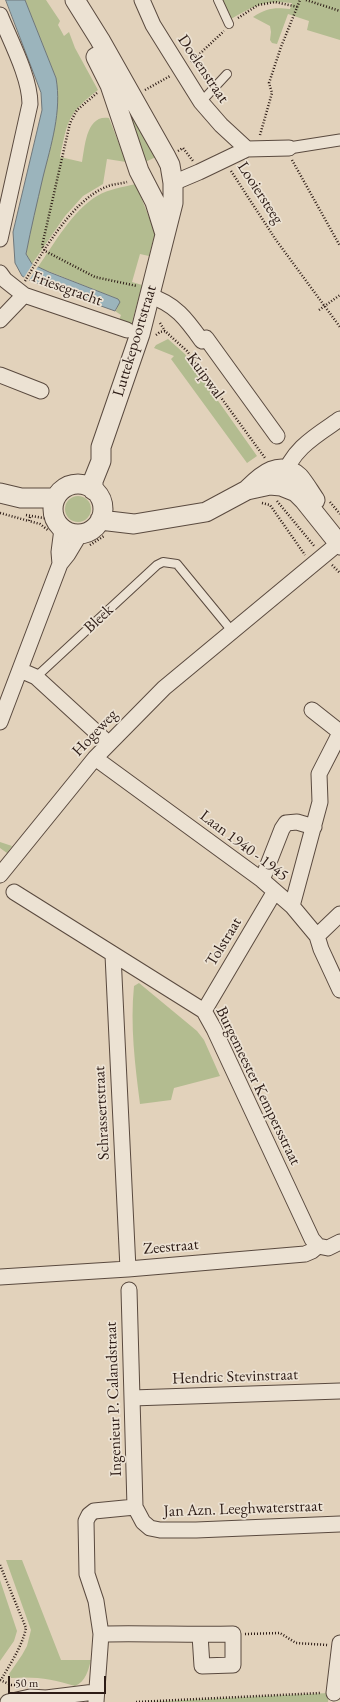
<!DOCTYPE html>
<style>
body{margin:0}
#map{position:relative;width:340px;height:1702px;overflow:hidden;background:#e2d2bb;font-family:"EB Garamond",serif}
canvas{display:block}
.scale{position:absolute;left:8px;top:1676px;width:98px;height:18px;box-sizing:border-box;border:2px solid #2d1c16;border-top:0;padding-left:5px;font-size:12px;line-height:14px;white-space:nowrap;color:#2d1c16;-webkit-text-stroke:3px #ece2d3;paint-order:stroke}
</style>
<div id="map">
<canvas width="340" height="1702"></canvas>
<div class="scale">50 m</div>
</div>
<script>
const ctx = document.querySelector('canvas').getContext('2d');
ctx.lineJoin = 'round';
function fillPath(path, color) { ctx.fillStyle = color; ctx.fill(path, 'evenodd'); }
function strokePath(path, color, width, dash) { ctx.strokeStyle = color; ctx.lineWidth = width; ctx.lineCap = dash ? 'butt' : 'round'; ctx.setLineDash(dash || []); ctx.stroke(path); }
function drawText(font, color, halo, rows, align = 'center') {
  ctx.font = font + ' "EB Garamond",serif'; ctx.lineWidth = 3.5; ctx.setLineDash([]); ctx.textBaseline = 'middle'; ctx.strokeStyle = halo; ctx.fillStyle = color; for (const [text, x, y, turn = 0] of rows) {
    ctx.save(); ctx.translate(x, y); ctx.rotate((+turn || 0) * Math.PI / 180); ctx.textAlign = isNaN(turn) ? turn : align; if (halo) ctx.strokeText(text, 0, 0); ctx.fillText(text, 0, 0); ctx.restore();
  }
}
fillPath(new Path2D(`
 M25 0H46L60 21 58 25 64 36 69 32 75 48 98 90C67 114 68 120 60 157L82 162C85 147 86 114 109 118L126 162 107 159 103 184 83 196 65 216 32 264 26 254 35 208 56 78Z
 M219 0H340V40L307 30 309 21 288 14 277 44 272 43 270 40 271 32 270 26 253 17C266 8 275 7 290 9L292 3C263 0 255 5 231 19Z
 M128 108 160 155 141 164Z
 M136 184 155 233 149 256 140 254 132 282 142 285 131 326 118 323 121 315 115 311 117 309 118 299 38 267C54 244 73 210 97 196 109 189 123 187 136 184Z
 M168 339 185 354 257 456 247 463 171 359 174 356 154 348 156 345Z
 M65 509a13 13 0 1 1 26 0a13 13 0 1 1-26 0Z
 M0 842 12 846 7 853 0 848Z
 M139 983 197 1031 204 1040 220 1076 174 1088 171 1100 140 1104C135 1065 130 1025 134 986Z
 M6 1560H22L61 1660H91C88 1671 86 1681 75 1686 54 1679 34 1676 11 1678L9 1674 22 1655 27 1646 31 1630Z
 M0 1580 17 1631 14 1641 0 1661Z
 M329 1693 328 1702H146Z`), '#b3bc90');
const water = new Path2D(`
 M6 0H25L56 78C62 111 51 145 43 177 37 203 31 228 26 254L32 264 49 272 118 299 120 302 115 311 31 281 22 276 15 263 13 232 42 110 41 93Z`);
fillPath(water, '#9bb4bc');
strokePath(water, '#6f777a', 1);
fillPath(new Path2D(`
 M34 262 39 265 28 282 23 279Z`), '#e2d2bb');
const service = new Path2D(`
 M218 0 229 24
 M201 102 227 74
 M36 677 157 565 163 562 177 564 232 631`);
const pedestrian = new Path2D(`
 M289 148 340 140`);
const minor = new Path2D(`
 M142 0 153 25 201 102 221 125 247 149
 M0 15C10 40 30 77 30 104L0 239
 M173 183 199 172 247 149 289 148
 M0 273 5 280 24 295 127 330
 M149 296C175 303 187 320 202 341L206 338 277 436
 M0 320 24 295
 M0 375 41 391
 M283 479C291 449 317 435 340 419
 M60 564 59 552 62 529
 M20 670 36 677 108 743
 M312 710 340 732
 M0 722 60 564 68 554 80 534
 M95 758 262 880 292 906 317 936 321 949 340 990
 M0 875 95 758 164 688 340 542
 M262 880 282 829 286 823 297 822 314 827
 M14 892 204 1011 214 1029 312 1239 318 1246
 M292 906 320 802 319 774 340 733
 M317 936 340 914
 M113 955 128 1269
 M204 1011 275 891
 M318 1246 328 1248 340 1242
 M0 1277 128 1269 305 1254 312 1251 318 1246
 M129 1290 135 1507 143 1522 150 1528 160 1530H196L340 1524
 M132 1398 340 1391
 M101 1634C145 1633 189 1635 233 1634V1665L202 1666 200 1635
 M334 1693 340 1643
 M8 1702 30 1697 46 1698 95 1692
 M96 1702 101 1634 96 1601 87 1574 86 1521 89 1515 94 1511 135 1507`);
const tertiary = new Path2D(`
 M75 0 100 40 166 157 170 165 173 183V203L140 334 101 447V461L93 481V490
 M96 57 110 85 139 171 155 202 165 234
 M53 509a25 25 0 1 1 50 0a25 25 0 1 1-50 0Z
 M248 489C262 475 280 459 299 477 305 484 310 493 315 500
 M0 493 21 498H55
 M100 520 134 524 206 512 247 490 270 485 281 486 296 492 304 500 340 545`);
strokePath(service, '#5a4a3f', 10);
strokePath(pedestrian, '#5a4a3f', 13);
strokePath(minor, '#5a4a3f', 17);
strokePath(tertiary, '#5a4a3f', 21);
strokePath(new Path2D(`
 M306 0 340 11
 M238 18 258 5 275 2 298 7
 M191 62 224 31
 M145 90 170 76
 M97 93 77 110 70 123 42 246 45 251 95 277 137 286
 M260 135 272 93 269 83 281 47 300 0
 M178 151 183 148 193 161
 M292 160 340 246
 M231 171 276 240 340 327
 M25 281C43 251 73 200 106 187 112 184 120 184 127 182
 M319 310 340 295
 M160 323 165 331
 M156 335 160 332 165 331 187 351 265 458
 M47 509a32 32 0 1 1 64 0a32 32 0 1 1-64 0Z
 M277 501 315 547
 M330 502 340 514
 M262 503 270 505 305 555
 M0 513 29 521
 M26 515 49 519
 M30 517 29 521 40 524 49 531
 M90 545 104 536
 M332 565 340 573
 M0 1565 26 1628C22 1647 10 1664 1 1680
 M245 1634 280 1633 296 1643 328 1645
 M0 1680 11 1685
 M11 1685H17
 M136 1702 321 1693`), '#2d1c16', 2.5, [1, 2]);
strokePath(service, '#ece2d3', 8);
strokePath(pedestrian, '#ece2d3', 11);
strokePath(minor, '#ece2d3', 15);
strokePath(tertiary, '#ece2d3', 19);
drawText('16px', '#2d1c16', '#ece2d3', [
 ["Doelenstraat",203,69,56],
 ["Looiersteeg",260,193,57],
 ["Friesegracht",67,289,20],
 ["Luttekepoortstraat",135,341,-73],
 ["Kuipwal",205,376,54],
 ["Bleek",99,619,-43],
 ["Hogeweg",95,733,-47],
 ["Laan 1940 - 1945",244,846,37],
 ["Tolstraat",224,942,-59],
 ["Burgemeester Kempersstraat",258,1086,64],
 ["Schrassertstraat",102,1113,-93],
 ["Zeestraat",171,1247,-5],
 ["Hendric Stevinstraat",235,1377,-2],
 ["Ingenieur P. Calandstraat",114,1399,-92],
 ["Jan Azn. Leeghwaterstraat",243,1509,-2]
]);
</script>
